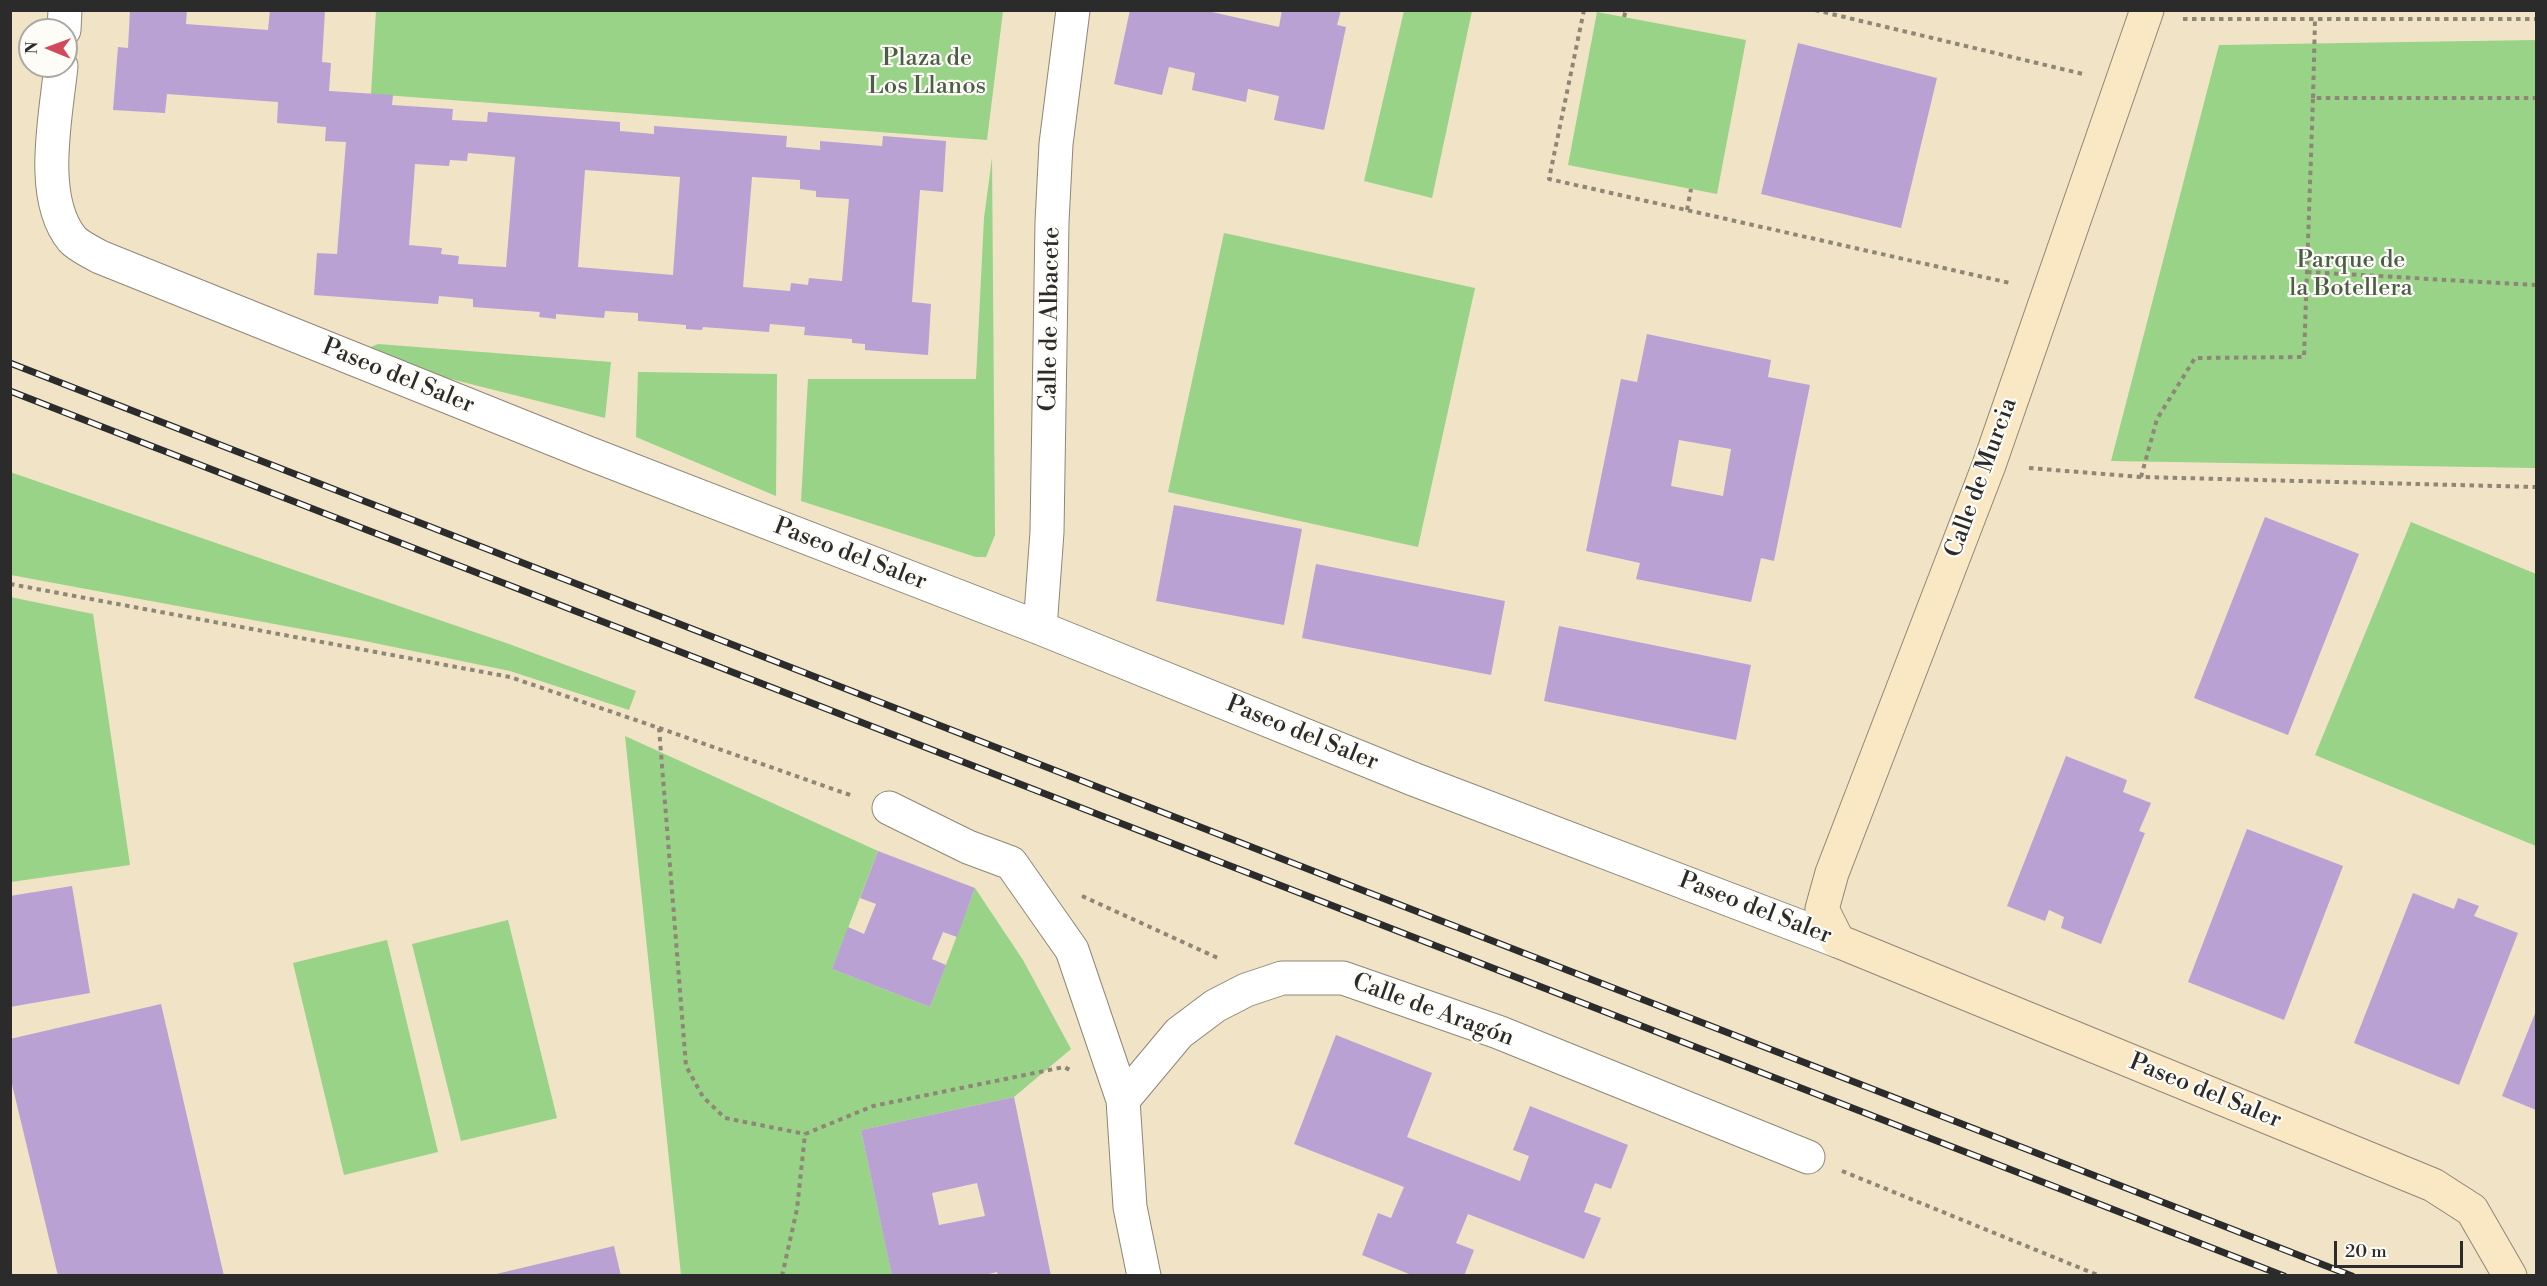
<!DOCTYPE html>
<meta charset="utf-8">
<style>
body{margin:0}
#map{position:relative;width:2547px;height:1286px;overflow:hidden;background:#f0e3c6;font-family:"Libre Bodoni",serif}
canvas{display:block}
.frame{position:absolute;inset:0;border:12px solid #2b2b2b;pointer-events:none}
.north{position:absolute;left:18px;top:18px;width:60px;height:60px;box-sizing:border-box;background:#fdfcf7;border:2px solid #a9a8a5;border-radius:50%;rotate:271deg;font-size:16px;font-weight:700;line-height:24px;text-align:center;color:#2b2b2b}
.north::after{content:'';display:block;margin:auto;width:21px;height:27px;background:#d1495b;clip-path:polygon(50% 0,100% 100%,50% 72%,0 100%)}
.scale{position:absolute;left:2334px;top:1241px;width:129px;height:27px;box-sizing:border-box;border:3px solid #2b2b2b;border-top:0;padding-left:8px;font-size:18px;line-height:21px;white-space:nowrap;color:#2b2b2b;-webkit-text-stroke:4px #fdfcf7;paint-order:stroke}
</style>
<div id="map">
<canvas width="2547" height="1286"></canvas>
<div class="frame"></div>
<div class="north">N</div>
<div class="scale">20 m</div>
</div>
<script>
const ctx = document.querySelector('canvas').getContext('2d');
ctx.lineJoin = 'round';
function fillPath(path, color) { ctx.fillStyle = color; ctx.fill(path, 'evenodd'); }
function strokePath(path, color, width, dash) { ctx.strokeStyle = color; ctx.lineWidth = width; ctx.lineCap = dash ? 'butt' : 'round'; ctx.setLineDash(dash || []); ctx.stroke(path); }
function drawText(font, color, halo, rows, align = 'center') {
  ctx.font = font + ' "Libre Bodoni",serif'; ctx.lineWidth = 4.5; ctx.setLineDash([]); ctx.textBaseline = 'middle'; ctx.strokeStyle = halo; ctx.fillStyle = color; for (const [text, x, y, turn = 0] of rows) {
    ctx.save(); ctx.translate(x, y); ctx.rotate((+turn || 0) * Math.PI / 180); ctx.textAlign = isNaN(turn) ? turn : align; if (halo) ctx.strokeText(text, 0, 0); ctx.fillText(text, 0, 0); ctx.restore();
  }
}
fillPath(new Path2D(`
 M376 11H1003L987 140 371 94Z
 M1404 11H1472L1432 198 1364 181Z
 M1597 12 1746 40 1717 194 1568 165Z
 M2536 40V468L2111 461 2219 45Z
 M992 158 995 535 986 557H976L801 501 808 379H976L984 218Z
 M1224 233 1475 288 1418 547 1168 492Z
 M378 344 611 362 605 418 372 359 366 349Z
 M638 372 777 374 776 496 636 437Z
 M10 472 509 644 636 691 629 710 510 671 355 639 11 575Z
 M2411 522 2536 574V846L2315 755Z
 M10 597 93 614 130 865 11 882Z
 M625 736 878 851 832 969 930 1007 975 888 1023 960 1071 1049 1014 1097 861 1130 892 1275H681Z
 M508 920 557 1118 461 1141 412 944Z
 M387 940 438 1152 344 1175 293 963Z`), '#98d387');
fillPath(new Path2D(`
 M130 10H187L186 24 268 30 270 10H325L322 62 331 63 329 91 393 95 392 105 453 109 452 120 487 122 488 112 620 122V131L654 134V126L787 136 786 147 820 150V141L882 146 883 136 946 141 943 192 920 190 912 302 931 304 928 355 865 350V344L852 343V339L804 335 805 327 770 324 769 332 703 327 702 330 686 329V325L638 321V313L605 311 604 318 556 314V319L539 317 540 312 473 307V299L439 296 438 304 314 295 317 253 337 254 346 142 325 141 326 127 277 123 278 102 167 94 165 113 113 110 118 47 128 48ZM468 153 515 157 506 267 458 264 459 256 441 254 442 248 409 245 415 164 449 166 450 160 467 161ZM585 170 680 177 673 275 578 267ZM752 177 800 180V189L816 191V197L849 199 842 281 809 278 808 285 791 283 790 291 743 287Z
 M1130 10H1203L1279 27 1282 10H1341L1337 25 1346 27 1324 130 1274 120 1279 96 1248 89 1246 102 1192 90 1195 73 1169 67 1162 95 1114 84Z
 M1798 43 1937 78 1901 228 1761 194Z
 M1647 334 1771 360 1768 377 1810 385 1774 561 1761 558 1751 602 1636 579 1640 563 1586 551 1621 379 1637 382ZM1679 440 1731 449 1723 496 1671 486Z
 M1174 505 1302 529 1284 625 1156 601Z
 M2265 517 2359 554 2288 735 2194 698Z
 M1316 564 1505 601 1491 675 1302 638Z
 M1559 626 1751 665 1736 740 1544 701Z
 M2066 756 2127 780 2123 792 2151 803 2139 831 2145 833 2101 944 2061 928 2064 917 2049 910 2045 921 2007 906Z
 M2247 829 2343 866 2284 1020 2188 982Z
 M878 851 975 888 957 937 943 932 932 959 946 965 930 1007 832 969 848 927 864 934 876 904 860 898Z
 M72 886 90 993 10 1007V896Z
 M2413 893 2454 909 2458 898 2479 906 2474 916 2518 933 2459 1085 2354 1043Z
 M161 1004 224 1276H58L10 1076V1039Z
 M2536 1011V1110L2502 1096Z
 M1336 1035 1432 1073 1407 1137 1520 1181 1529 1156 1513 1150 1530 1106 1628 1145 1611 1189 1595 1183 1584 1212 1601 1218 1584 1259 1468 1214 1456 1243 1474 1250 1464 1276H1414L1362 1255 1378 1213 1391 1218 1404 1187 1294 1144Z
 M1014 1097 1051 1276H998L997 1272 981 1276H892L861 1130ZM977 1183 985 1216 939 1225 932 1193Z
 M614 1246 621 1276H492V1275Z`), '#b9a1d4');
const street = new Path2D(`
 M64 30 65 10
 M61 66C56 116 38 197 72 239 78 246 91 252 100 257L588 453 1040 628 1413 779 1838 941
 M1040 628 1047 532 1052 222 1056 144 1073 10
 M889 808 968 847 1011 863 1072 950 1123 1100 1130 1207 1144 1276
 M1123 1100 1179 1033 1215 1006 1246 990 1282 978H1343L1498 1032 1808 1157`);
const secondary = new Path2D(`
 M2147 10 1989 465 1832 873 1822 909 1838 941 2433 1185 2472 1210 2510 1276`);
strokePath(street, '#8e8778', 35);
strokePath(secondary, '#8e8778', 35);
strokePath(new Path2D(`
 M1584 10 1549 179 2010 283
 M1815 10 2083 74
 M1624 17 1626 10
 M2183 19H2536
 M2313 98 2315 20
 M1687 210 1691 189
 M2307 272 2536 285
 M2029 468 2141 477 2536 487
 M2141 477 2157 419 2195 358 2304 357 2313 98H2536
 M10 584 510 677 659 728 686 1066 703 1097 725 1118 805 1134
 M659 728 853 796
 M1082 896 1220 959
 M1842 1171 2100 1276
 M782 1276 797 1209 805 1134 873 1106 1064 1067 1070 1070`), '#8e8778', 4, [4.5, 4.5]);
strokePath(street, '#fff', 33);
strokePath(secondary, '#fae7c3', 33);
const rail = new Path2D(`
 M10 363 2352 1276
 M10 391 2284 1276`);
strokePath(rail, '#2b2b2b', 7);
strokePath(rail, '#fdfcf7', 4.5, [14]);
drawText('24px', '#4c5d47', '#fdfcf7', [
 ["Plaza de",927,59],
 ["Los Llanos",927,87],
 ["Parque de",2351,261],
 ["la Botellera",2351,289]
]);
drawText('24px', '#2b2b2b', '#fdfcf7', [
 ["Calle de Albacete",1051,319,-89],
 ["Paseo del Saler",398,377,22],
 ["Calle de Murcia",1982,478,-70],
 ["Paseo del Saler",850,555,21],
 ["Paseo del Saler",1302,734,22],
 ["Paseo del Saler",1755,909,21],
 ["Calle de Aragón",1433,1011,20],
 ["Paseo del Saler",2205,1092,22]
]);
</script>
